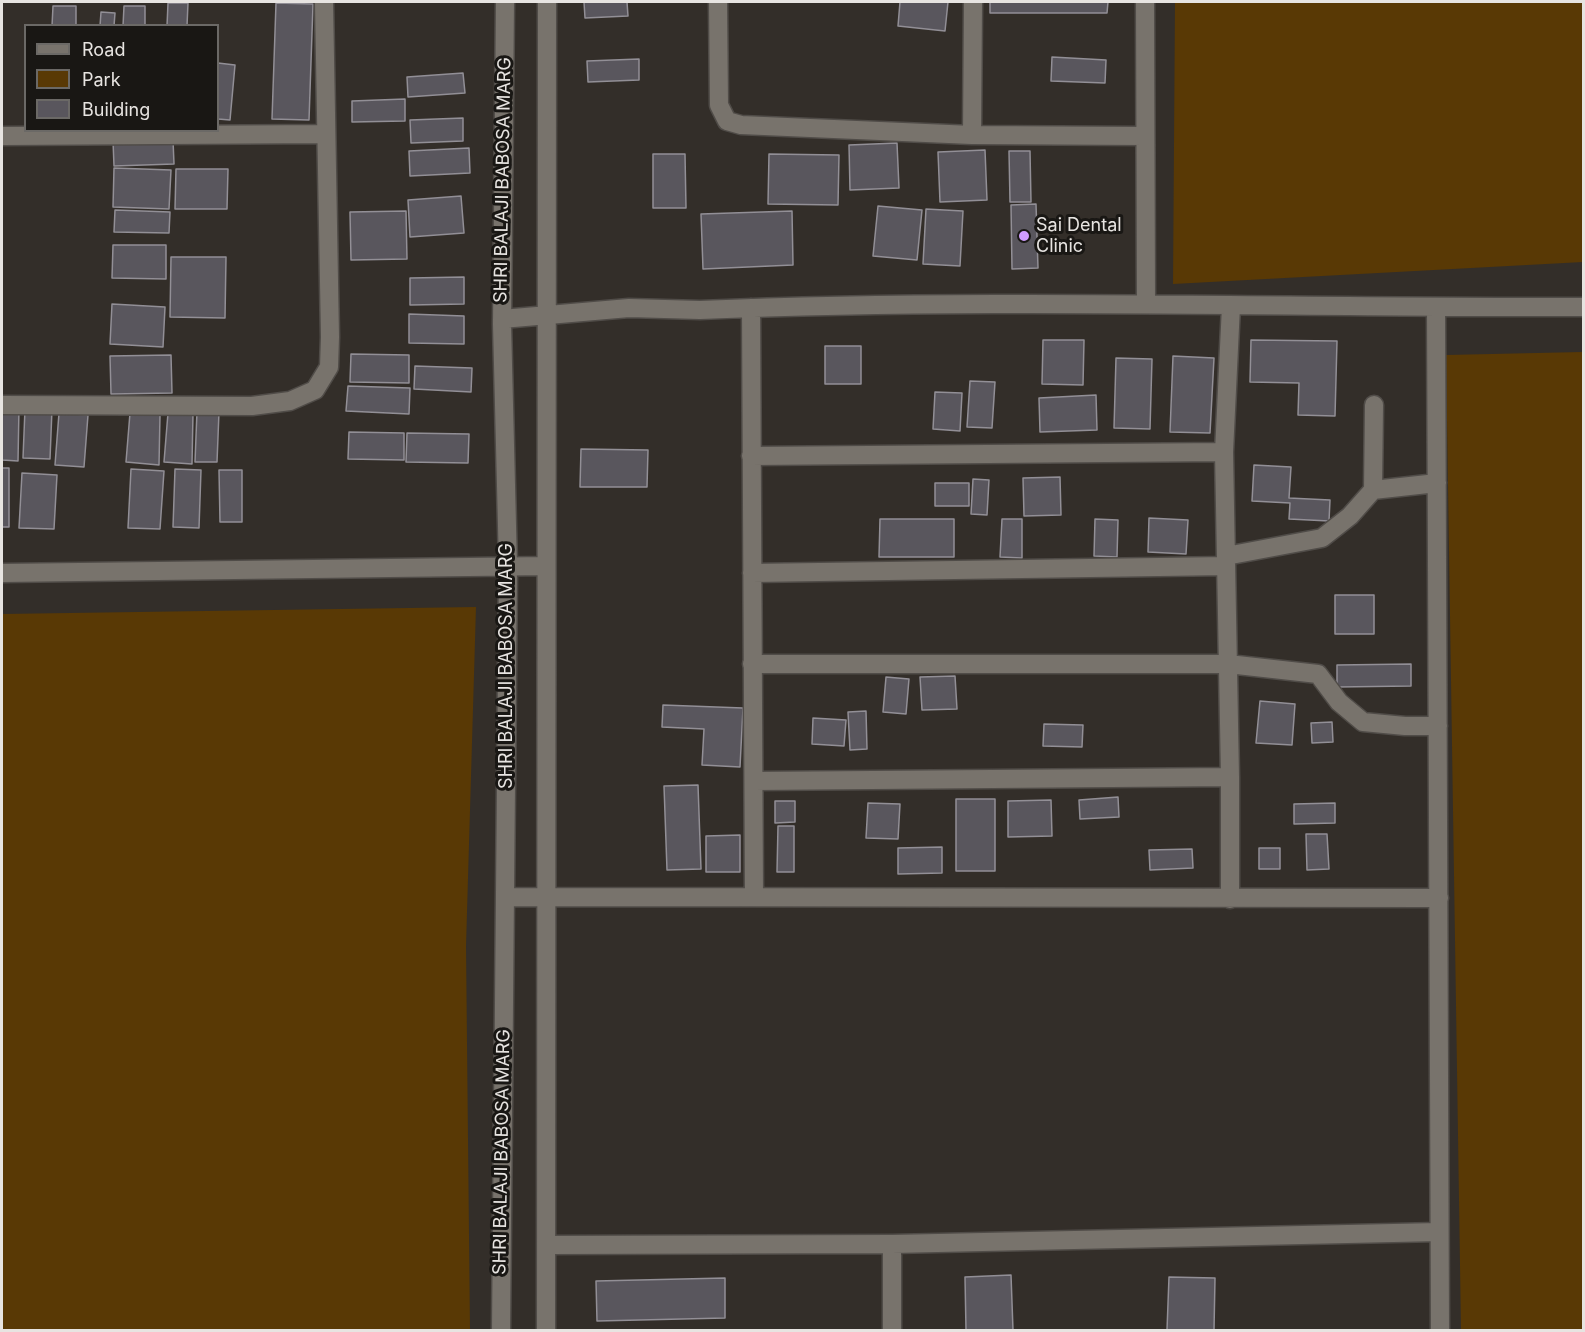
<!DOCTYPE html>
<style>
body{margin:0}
#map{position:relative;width:1585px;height:1332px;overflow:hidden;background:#332e29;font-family:Inter,sans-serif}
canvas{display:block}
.frame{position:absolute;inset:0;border:3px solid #e7e4e1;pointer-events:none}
.legend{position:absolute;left:24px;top:24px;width:195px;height:108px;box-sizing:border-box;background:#191714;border:2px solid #6b6966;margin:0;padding:8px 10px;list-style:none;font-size:18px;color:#e7e4e1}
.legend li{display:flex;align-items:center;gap:12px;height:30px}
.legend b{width:30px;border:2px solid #6b6966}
</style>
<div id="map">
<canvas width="1585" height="1332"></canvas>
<div class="frame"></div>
<ul class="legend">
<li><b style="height:8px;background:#78736c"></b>Road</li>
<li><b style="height:16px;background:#593905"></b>Park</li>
<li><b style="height:16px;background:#59565d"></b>Building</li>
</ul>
</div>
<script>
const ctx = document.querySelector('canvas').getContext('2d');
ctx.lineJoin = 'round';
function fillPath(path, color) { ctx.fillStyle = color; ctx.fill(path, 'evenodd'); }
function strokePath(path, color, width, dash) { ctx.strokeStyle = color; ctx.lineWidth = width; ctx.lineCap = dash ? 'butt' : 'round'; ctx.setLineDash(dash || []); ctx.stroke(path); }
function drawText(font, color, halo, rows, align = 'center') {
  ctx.font = font + ' Inter,sans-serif'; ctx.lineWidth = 6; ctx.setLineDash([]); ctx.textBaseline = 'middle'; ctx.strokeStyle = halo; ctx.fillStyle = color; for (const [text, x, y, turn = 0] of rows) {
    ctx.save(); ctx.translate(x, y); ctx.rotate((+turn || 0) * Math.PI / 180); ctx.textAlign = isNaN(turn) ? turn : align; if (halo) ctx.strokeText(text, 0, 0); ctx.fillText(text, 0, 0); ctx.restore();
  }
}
fillPath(new Path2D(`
 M1175 2H1583V262L1173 284Z
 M1582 352 1584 478 1583 1330H1461L1446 355Z
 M476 607 466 946 470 1330H2V614Z`), '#593905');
const building = new Path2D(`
 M584 2H627L628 16 585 18Z
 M900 2H948L945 31 898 26Z
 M990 2H1108L1107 13H990Z
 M168 3H188L187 26H167Z
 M276 3 313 4 309 120 272 119Z
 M53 6H76V26H52Z
 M124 6H145V26H123Z
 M101 12 115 13 114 26H100Z
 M1052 57 1106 60 1105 83 1051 81Z
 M639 59V80L588 82 587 61Z
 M218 63 235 65 230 120 218 119Z
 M463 73 465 93 408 97 407 77Z
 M405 99V121L352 122V101Z
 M463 118V141L411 143 410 120Z
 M173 140 174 164 114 166 113 141Z
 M897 143 899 188 850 190 849 145Z
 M469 148 470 173 410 176 409 151Z
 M985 150 987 200 940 202 938 152Z
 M1009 151H1030L1031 202H1010Z
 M653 154H685L686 208H653Z
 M769 154 839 155 838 205 768 204Z
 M114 168 171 170 169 209 113 207Z
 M176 169H228L227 209H175Z
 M461 196 464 233 410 237 408 200Z
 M1036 204 1038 268 1012 269 1011 205Z
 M878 206 922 210 917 260 873 256Z
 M926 209 963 211 960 266 923 264Z
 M115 210 170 212 169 233 114 232Z
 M406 211 407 259 351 260 350 212Z
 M792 211 793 265 703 269 701 214Z
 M113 245H166V279L112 278Z
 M171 257H226L225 318 170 317Z
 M464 277V304L410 305V278Z
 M112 304 165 307 163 347 110 344Z
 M409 314 464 316V344L409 343Z
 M1043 340H1084L1083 385 1042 384Z
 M1251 340 1337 341 1335 416 1298 415 1299 383 1250 382Z
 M825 346H861V384H825Z
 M351 354 409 355V383L350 382Z
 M171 355 172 393 111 394 110 356Z
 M1173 356 1214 358 1210 433 1170 432Z
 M1116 358 1152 359 1150 429 1114 428Z
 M415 366 472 368 471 392 414 389Z
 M970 381 995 382 992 428 967 427Z
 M348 386 410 388 409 414 346 411Z
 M935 392 962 393 960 431 933 429Z
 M1096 395 1097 430 1040 432 1039 398Z
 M2 408H19L18 461 2 460Z
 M25 409H52L50 459 23 458Z
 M197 411 219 412 217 462H195Z
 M59 413 88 415 84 467 55 465Z
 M130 413 160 415 159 465 126 462Z
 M168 413H193L192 464 164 462Z
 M349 432 404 433V460L348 459Z
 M407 433 469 434 468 463 406 462Z
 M581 449 648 450 647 487H580Z
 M1254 465 1291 467 1289 498 1330 500 1329 521 1289 519 1290 503 1252 501Z
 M2 468H9V527H2Z
 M131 469 164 471 160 529 128 528Z
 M175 469 201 470 199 528 173 527Z
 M219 470H242V522H220Z
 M22 473 57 475 54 529 19 528Z
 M1060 477 1061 515 1024 516 1023 478Z
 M973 479 989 480 987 515 971 514Z
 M935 483H969V506H935Z
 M1149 518 1188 520 1186 554 1148 552Z
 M880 519H954V557H879Z
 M1002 519H1022V558L1000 557Z
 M1095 519 1118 520 1117 557 1094 556Z
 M1335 595H1374V634H1335Z
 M1411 664V686L1337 687V665Z
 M955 676 957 709 922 710 920 677Z
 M886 677 909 679 906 714 883 712Z
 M1260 701 1295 704 1292 745 1256 743Z
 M663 705 743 708 740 767 702 765 704 729 662 727Z
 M866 711 867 749 850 750 848 712Z
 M813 718 846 720 844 746 812 744Z
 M1332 722 1333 742 1312 743 1311 723Z
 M1044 724 1083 725 1082 747 1043 746Z
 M698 785 701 869 667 870 664 786Z
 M1118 797 1119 817 1080 819 1079 800Z
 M956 799H995V871H956Z
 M1051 800 1052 836 1008 837V801Z
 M775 801H795V822L775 823Z
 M868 803 900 804 898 839 866 838Z
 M1335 803V823L1294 824V804Z
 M778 826H794V872H777Z
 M1306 834H1327L1329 869 1307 870Z
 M740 835V872H706V836Z
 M942 847V873L898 874V848Z
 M1259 848H1280V869H1259Z
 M1192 849 1193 868 1150 870 1149 850Z
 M1011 1275 1013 1330H966L965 1277Z
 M1169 1277 1215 1278 1214 1330H1167Z
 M725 1278V1318L597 1321 596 1281Z`);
fillPath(building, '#59565d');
strokePath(building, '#928f96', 1.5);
const minor = new Path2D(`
 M718 2 719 105 727 121 741 125 972 135 1145 136
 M1145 2 1146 303
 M972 135 973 2
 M2 136 326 134
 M1436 307 1440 1330
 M751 308 754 897
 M502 319 629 308 700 310C994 298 1289 308 1584 307
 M2 405 252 406 290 401 315 390 329 367 330 337 324 2
 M751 456 1224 452
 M1373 490 1374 405
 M1226 556 1322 538 1350 516 1373 490 1437 483
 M2 573 546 566
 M752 573 1226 566
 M752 664H1228L1318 674 1339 702 1363 722 1405 726H1438
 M754 781 1230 777
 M505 897 1439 898
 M1230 899V777L1224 452 1231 306
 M892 1244V1330
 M547 1245 892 1244 1439 1232
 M501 1330 508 566 502 324 505 2
 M546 1330 547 2`);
strokePath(minor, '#504c48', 21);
strokePath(minor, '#78736c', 18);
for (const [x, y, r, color] of [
 [1024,236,6,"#d09dff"]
]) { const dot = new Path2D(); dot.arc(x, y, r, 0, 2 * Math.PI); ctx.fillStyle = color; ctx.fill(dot); strokePath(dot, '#191714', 2); }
drawText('18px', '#e7e4e1', '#191714', [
 ["SHRI BALAJI BABOSA MARG",503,180,-89],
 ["SHRI BALAJI BABOSA MARG",507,666,-90],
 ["SHRI BALAJI BABOSA MARG",502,1152,-89]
]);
drawText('18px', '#e7e4e1', '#191714', [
 ["Sai Dental",1036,226],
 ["Clinic",1036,247]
], 'left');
</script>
